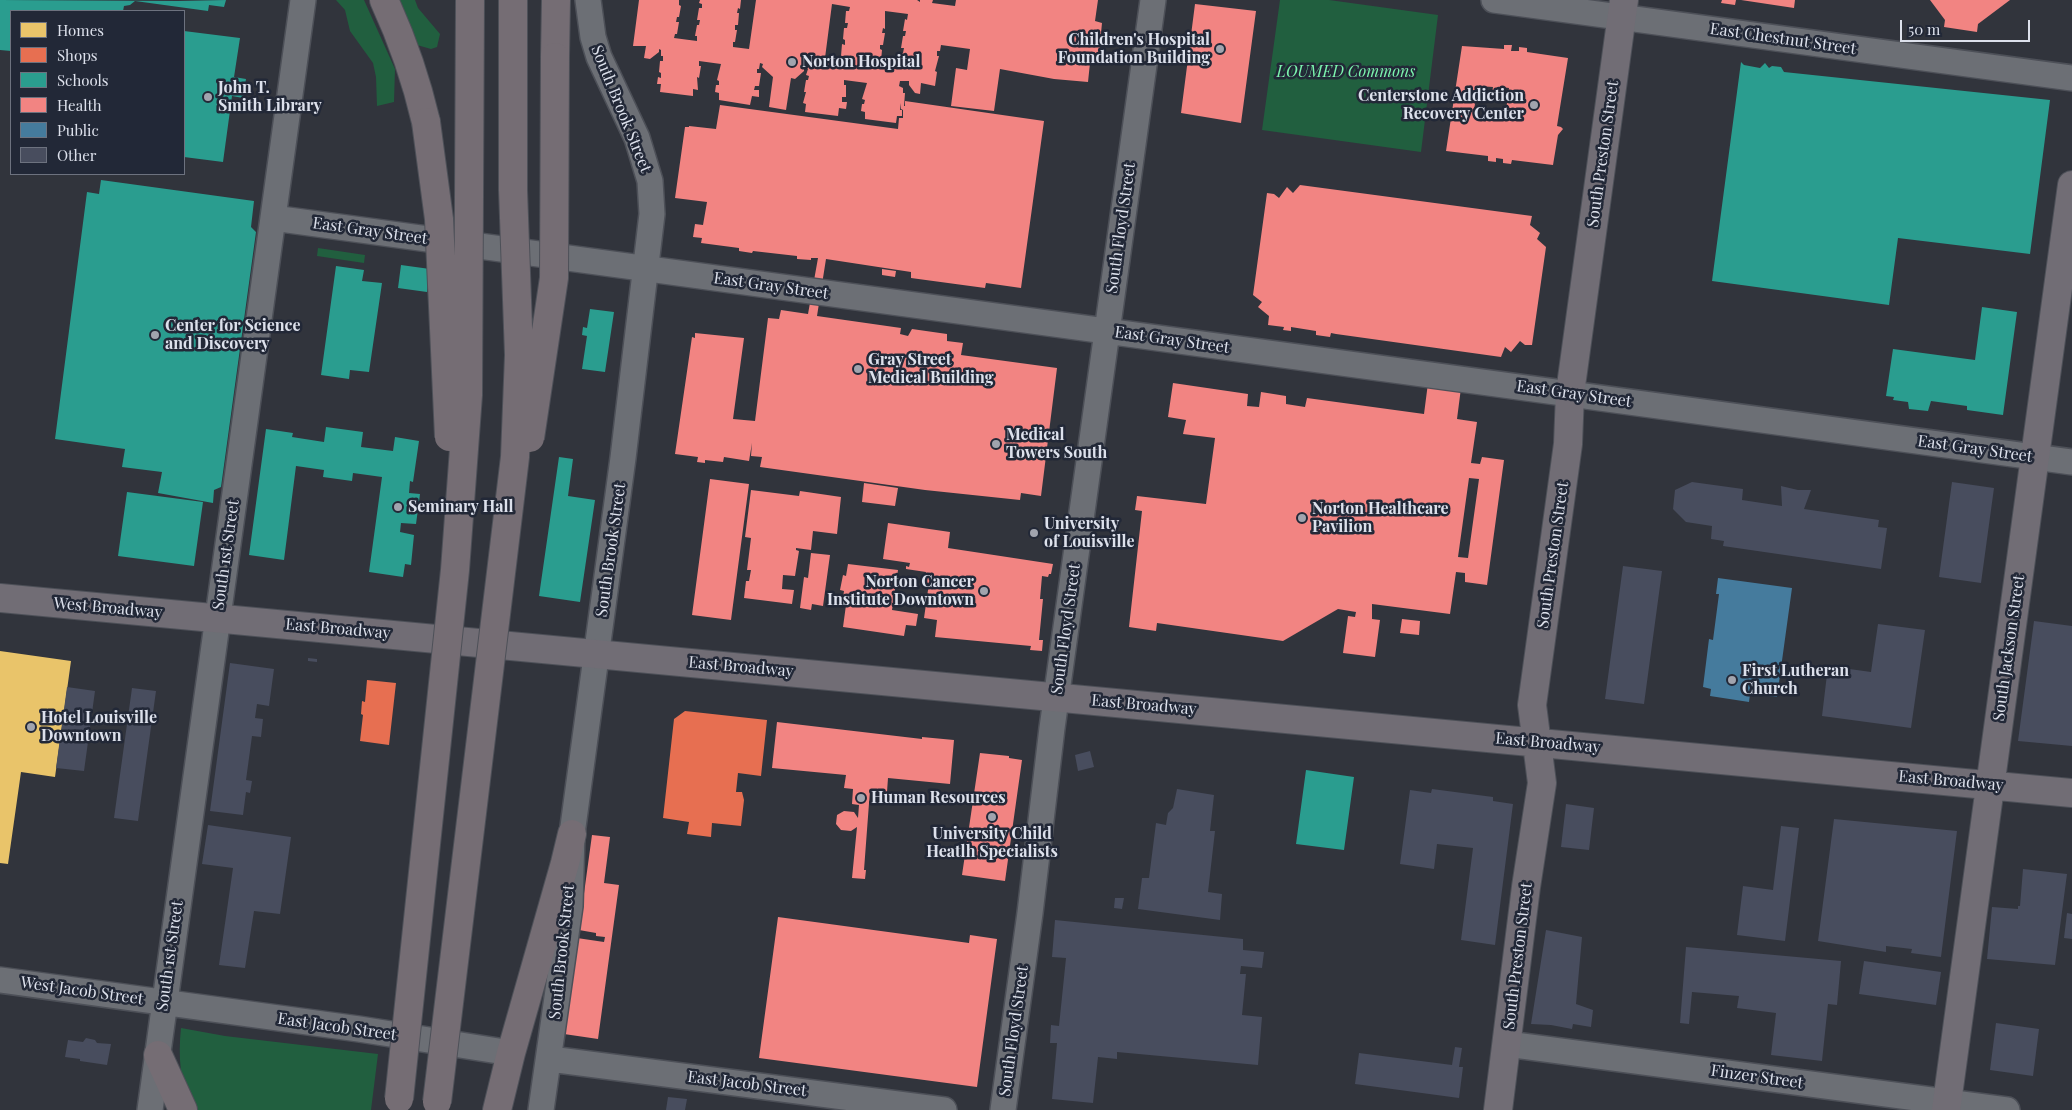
<!DOCTYPE html>
<style>
body{margin:0}
#map{position:relative;width:2072px;height:1110px;overflow:hidden;background:#31343c;font-family:"Playfair Display",serif}
canvas{display:block}
.legend{position:absolute;left:10px;top:10px;width:175px;height:165px;box-sizing:border-box;background:#222837;border:1px solid #6d727f;margin:0;padding:6px 9px;list-style:none;font-size:15px;color:#dde1ec}
.legend li{display:flex;align-items:center;gap:10px;height:25px}
.legend b{width:25px;border:1px solid #6d727f}
.scale{position:absolute;left:1900px;top:20px;width:130px;height:22px;box-sizing:border-box;border:2px solid #dde1ec;border-top:0;padding-left:6px;font-size:15px;line-height:18px;white-space:nowrap;color:#dde1ec;-webkit-text-stroke:4px #222837;paint-order:stroke}
</style>
<div id="map">
<canvas width="2072" height="1110"></canvas>
<ul class="legend">
<li><b style="height:14px;background:#e9c46a"></b>Homes</li>
<li><b style="height:14px;background:#e76f51"></b>Shops</li>
<li><b style="height:14px;background:#2a9d8f"></b>Schools</li>
<li><b style="height:14px;background:#f28482"></b>Health</li>
<li><b style="height:14px;background:#457b9d"></b>Public</li>
<li><b style="height:14px;background:#484d5e"></b>Other</li>
</ul>
<div class="scale">50 m</div>
</div>
<script>
const ctx = document.querySelector('canvas').getContext('2d');
ctx.lineJoin = 'round';
function fillPath(path, color) { ctx.fillStyle = color; ctx.fill(path, 'evenodd'); }
function strokePath(path, color, width, dash) { ctx.strokeStyle = color; ctx.lineWidth = width; ctx.lineCap = dash ? 'butt' : 'round'; ctx.setLineDash(dash || []); ctx.stroke(path); }
function drawText(font, color, halo, rows, align = 'center') {
  ctx.font = font + ' "Playfair Display",serif'; ctx.lineWidth = 5; ctx.setLineDash([]); ctx.textBaseline = 'middle'; ctx.strokeStyle = halo; ctx.fillStyle = color; for (const [text, x, y, turn = 0] of rows) {
    ctx.save(); ctx.translate(x, y); ctx.rotate((+turn || 0) * Math.PI / 180); ctx.textAlign = isNaN(turn) ? turn : align; if (halo) ctx.strokeText(text, 0, 0); ctx.fillText(text, 0, 0); ctx.restore();
  }
}
fillPath(new Path2D(`
 M336 0H364L395 69 394 102 377 106 376 77 373 63 350 31 345 10Z
 M391 0H415L418 8 440 34 437 47 431 49 417 45Z
 M1280 0H1329L1438 15 1421 152 1262 130Z
 M318 248 365 255 364 263 317 256Z
 M181 1028 225 1036 378 1054 371 1110H192C180 1084 178 1056 181 1028Z`), '#215f3f');
fillPath(new Path2D(`
 M0 651 71 661 55 777 21 772 8 864 0 863Z`), '#e9c46a');
fillPath(new Path2D(`
 M367 680 396 683 389 745 360 741 363 715 361 714 362 701 365 702Z
 M685 711 767 720 761 776 738 773 736 792H742L744 800 741 826 712 823 711 837 687 834 689 822 663 818 674 719Z`), '#e76f51');
fillPath(new Path2D(`
 M0 0 178 1 226 0 224 7 209 5 208 11 135 1 130 5 124 6 123 11H11V51L0 50Z
 M184 31 240 38 234 77 246 79 243 98 232 96 223 162 184 157Z
 M1741 62 1744 65 1760 68 1765 63 1769 68 1772 66 1781 67 1784 72 2050 100 2030 254 1898 238 1889 305 1712 281Z
 M101 180 254 201 251 227 256 232 221 487 214 490 213 503 158 493 162 472 122 467 125 449 55 439 87 192 99 194Z
 M401 265 430 269 427 292 398 288Z
 M336 266 364 270 362 281 382 283 369 372 350 370 349 379 321 375Z
 M1982 307 2017 312 2003 415 1967 410V406L1931 401 1928 411 1909 409 1908 402 1893 400 1894 397 1886 396 1893 349 1975 360Z
 M590 309 614 312 605 372 582 369 587 336 582 335 583 327 587 328Z
 M326 427 363 432 361 447 393 451 395 437 419 441 413 482 410 481 409 493 420 494 416 524 401 523 400 532 414 535 411 565 405 564 403 577 369 572 382 477 353 473 352 481 323 477 324 470 296 466 284 560 249 555 266 429 293 433 292 437 324 442Z
 M559 457 573 459 568 496 595 500 580 602 539 596Z
 M127 492 203 502 194 566 118 556Z
 M1306 770 1354 777 1344 850 1296 844Z`), '#2a9d8f');
fillPath(new Path2D(`
 M639 0H679V5L681 6 679 17H677L676 22H679L677 34H675L674 38 697 41V36H695L697 25H699L700 20H697L699 8H702V4L699 3 700 0H741L740 9 738 8 737 13H739L738 25H735V30H737L735 42H733V47L749 49 756 0H917L920 2V0H933L932 3 955 6 956 0H1098L1095 21 1102 23 1098 64 1090 63 1088 82 1054 79 1000 69 994 111 951 106 956 68 967 70 970 49 941 45 940 51H937V56H939L935 71 937 72 935 86 921 83 920 94 915 93 909 85V81H900L899 86 903 88V93H905L904 106H901V103L900 110H902V116H897L896 123 865 119V112L861 111 862 104H864L865 100 862 99 867 83 844 80V85H846V97H842V102H847L846 109 839 108 838 116 805 112 806 104 803 103 806 92H804L806 80H808L809 76 806 75 808 69 804 68V71L795 79 791 78 786 110 769 107 773 77 762 67 763 64 760 63 759 69H757V73H761L759 86H755L754 90H759V97L752 96 750 105 719 100V93L715 92 716 85H719V81L717 80 721 64 699 61V66H701L699 78 697 77 698 90 693 89V96L660 92 661 84H657L658 77 661 78V73L659 72 660 61H663V56H661V50L659 49V52L650 59 644 58 646 46H633ZM832 4 850 7 849 11H846L845 23H848L847 28H844L843 39 845 40V45L842 44 841 56H843L842 61 825 58ZM885 11 908 14 907 20 905 19 903 31H906L905 36H903L901 48H904L903 53H900L899 64H901V69L877 66 878 61H881L882 50 880 49V45H883L885 33H882L883 28 885 29Z
 M1722 0H1736L1735 5 1721 3Z
 M1741 0H1795L1794 8Z
 M1930 0H2010L1978 24 1977 32 1944 27 1945 20Z
 M1195 4 1256 11 1241 123 1181 113Z
 M1504 45H1512L1511 51H1519V47L1527 48V52L1568 58 1557 126 1561 127 1563 129 1558 135 1553 165 1512 160 1511 164 1503 163V159L1496 158V162L1488 161V156L1446 151 1462 46 1504 49ZM1478 86 1493 87 1492 93H1500L1501 87 1509 88 1505 118 1473 116Z
 M905 101 1044 121 1021 288 986 283 985 288 911 278V272L826 259 817 316 901 328 900 334 908 336 912 329 947 334V341L963 343 961 355 1057 368 1041 496 1021 493 1020 500 925 490 760 467 762 457 751 456 752 443 749 461 724 457 723 462 705 460V463L697 462 698 457 675 454 692 337 695 338V333L744 338 733 419 755 421 768 318 779 319 781 310 808 314 818 258H811V260L797 259V256L753 251 752 253 739 251V248L701 243 702 238 693 237 695 224 703 225 707 202 675 198 685 127H689V126L716 129 720 105 898 129 899 118H903V110L901 109V106H905Z
 M1300 185 1532 216 1530 225 1540 233 1537 239 1546 247 1532 345H1525L1520 341 1511 352 1505 347 1501 357 1336 334 1331 333 1330 337 1316 335V331L1291 327V331L1283 330 1284 327 1268 325 1269 316 1258 307 1262 302 1253 295 1267 193 1274 194 1279 198 1287 187 1293 193Z
 M882 269 896 271 895 277 882 275Z
 M1173 383 1248 394 1247 406 1259 407 1261 392 1286 396V404L1305 407 1307 398 1424 414 1428 383 1461 388 1457 419 1477 422 1471 463 1480 464 1482 457 1504 460 1487 585 1465 582V573L1456 572 1450 614 1372 604V619L1380 620 1375 657 1343 653 1348 616 1355 617 1356 612 1338 609 1283 641 1157 623 1156 631 1129 627 1142 511 1135 510 1137 496 1206 504 1215 438 1183 434 1186 420 1168 417ZM1469 478 1479 479 1468 558 1458 557Z
 M710 479 749 484 731 620 692 615Z
 M864 483 898 488 895 506 862 502Z
 M751 490 799 496 800 491 841 497 837 534 813 531 811 550 796 548V550L799 551 795 576 783 575 782 589 794 590 792 604 744 598 746 581H749L751 570H747L751 538 745 537Z
 M888 523 950 532 948 548 1053 564 1051 574H1049L1048 577 1042 576 1040 599H1043L1039 640H1043L1042 651 1030 650 1031 646 935 637 937 620 924 618 929 583 924 582 926 572 906 569V566L909 567 910 563 883 559Z
 M811 553 830 555 823 606 812 604 811 610 800 608 804 577 808 578Z
 M848 564 898 570 892 610 918 614 916 626 906 625 904 636 843 627 846 605H842L844 591 840 590 843 575 846 576Z
 M1402 619 1420 621 1419 635 1400 633Z
 M777 722 922 739V737L954 740 950 784 888 778 887 792 870 790 864 870H866L865 879 852 878 857 827 851 831 841 830 836 824 837 815 844 811 854 812 858 818 859 805 852 804 853 789 844 788 846 775 772 768Z
 M980 753 1009 756V758L1022 760 1005 881 962 875Z
 M592 835 610 837 604 883 619 885 598 1039 564 1034 577 938 604 942 605 937 596 936V933L579 930Z
 M778 917 969 943 970 935 997 939 977 1087 759 1058Z`), '#f28482');
fillPath(new Path2D(`
 M1718 578 1792 588 1777 697 1750 694 1749 702 1710 696 1711 689 1703 687 1709 639 1713 640 1719 594H1716Z`), '#457b9d');
fillPath(new Path2D(`
 M1692 482 1743 489 1742 500 1782 506 1781 486 1798 490H1811L1804 509 1879 520 1878 527 1887 528 1881 569 1723 546 1724 541 1711 539 1712 526 1686 522 1673 509 1675 490Z
 M1952 482 1994 488 1981 583 1939 577Z
 M1623 566 1662 571 1644 704 1605 699Z
 M2034 621 2072 626V746L2018 741Z
 M1878 624 1925 630 1911 728 1822 716 1828 666 1871 672Z
 M308 658 317 659V662L308 661Z
 M230 663 274 669 269 706 257 704 255 718 263 719 261 737 252 736 246 780 252 781 250 793 246 792 243 815 210 811Z
 M67 687 95 691 84 771 56 768Z
 M132 688 156 691 138 821 114 818Z
 M1090 751 1094 767 1078 771 1075 755Z
 M1177 789 1214 795 1210 831H1215L1208 892 1222 894 1220 920 1138 909 1142 878H1149L1156 823 1166 825 1168 813 1173 808Z
 M1432 789 1493 797V801L1513 804 1495 945 1461 940 1473 848 1437 844 1434 869 1400 864 1410 790 1431 793Z
 M1566 804 1594 808 1589 850 1561 847Z
 M1834 819 1957 831 1941 957 1911 953 1912 949 1886 946V952L1818 941Z
 M208 825 291 837 280 914 254 911 245 968 219 965 233 868 202 864Z
 M1781 826 1799 828 1785 941 1737 935 1743 886 1773 890Z
 M2023 869 2067 874 2055 965 1987 959 1992 907 2018 909V906H2020Z
 M1115 898H1124L1122 909 1114 908Z
 M2067 913 2072 914V939L2064 938Z
 M1055 920 1243 939V950L1264 952 1262 968 1241 966 1240 974H1246L1242 1015 1262 1017 1258 1065 1117 1052V1059L1098 1057 1093 1103 1052 1099 1057 1043H1050L1051 1025 1059 1026 1066 958 1052 957Z
 M1546 930 1582 937 1576 1004 1593 1010 1591 1027 1573 1024 1572 1029 1551 1025 1531 1024Z
 M1686 947 1841 961 1837 1005 1828 1004 1822 1061 1771 1055 1776 1013 1737 1008 1739 996 1692 992 1689 1024 1680 1023Z
 M1864 961 1941 972 1936 1005 1859 994Z
 M1996 1023 2039 1029 2033 1076 1990 1070Z
 M86 1038 95 1040 97 1043 111 1044 107 1065 80 1061V1059L65 1057 68 1040 83 1042Z
 M1455 1047 1462 1048 1459 1067H1463L1459 1098 1355 1084 1359 1053 1452 1065Z
 M668 1097 687 1099 685 1110H666Z`), '#484d5e');
const minor = new Path2D(`
 M1494 0 2072 78
 M273 218 2072 462
 M0 980 359 1029 511 1053
 M1507 1044 2007 1110
 M550 1059 944 1110
 M150 1110 303 0
 M541 1110 570 906 572 834 623 458 652 214 650 181 637 138 599 57 593 37 588 0
 M1003 1110 1030 913 1052 728 1153 0`);
const major = new Path2D(`
 M0 598 2072 793
 M1498 1110 1526 887 1542 783 1532 705 1568 444 1570 393 1624 0
 M1946 1110 2072 185`);
const highway = new Path2D(`
 M384 0C403 41 416 79 426 122
 M555 57 556 0
 M158 1055 183 1110
 M497 1110 511 1053 565 863 572 834`);
strokePath(minor, '#4d5058', 28);
strokePath(major, '#4d5058', 30);
strokePath(highway, '#4d5058', 30);
strokePath(minor, '#6c6f75', 25);
strokePath(major, '#716d75', 28);
strokePath(highway, '#756d74', 28);
const highwayBridge = new Path2D(`
 M426 122 439 219 449 437
 M530 438 554 278 555 57
 M399 1099 455 570 468 395 470 0
 M437 1102 515 457 519 355 513 190V0`);
strokePath(highwayBridge, '#4d5058', 30, []);
strokePath(highwayBridge, '#756d74', 28);
for (const [x, y, r, color] of [
 [1220,49,5,"#a1a4ae"],
 [792,62,5,"#a1a4ae"],
 [208,97,5,"#a1a4ae"],
 [1534,105,5,"#a1a4ae"],
 [155,335,5,"#a1a4ae"],
 [858,369,5,"#a1a4ae"],
 [996,444,5,"#a1a4ae"],
 [398,507,5,"#a1a4ae"],
 [1302,518,5,"#a1a4ae"],
 [1034,533,5,"#a1a4ae"],
 [984,591,5,"#a1a4ae"],
 [1732,680,5,"#a1a4ae"],
 [31,727,5,"#a1a4ae"],
 [861,798,5,"#a1a4ae"],
 [992,817,5,"#a1a4ae"]
]) { const dot = new Path2D(); dot.arc(x, y, r, 0, 2 * Math.PI); ctx.fillStyle = color; ctx.fill(dot); strokePath(dot, '#222837', 2); }
drawText('16px', '#dde1ec', '#222837', [
 ["East Chestnut Street",1783,39,8],
 ["South Brook Street",621,109,68],
 ["South Preston Street",1603,154,-82],
 ["South Floyd Street",1121,228,-82],
 ["East Gray Street",370,231,8],
 ["East Gray Street",771,286,8],
 ["East Gray Street",1172,340,8],
 ["East Gray Street",1574,394,8],
 ["East Gray Street",1975,449,8],
 ["South Brook Street",611,550,-82],
 ["South 1st Street",226,555,-82],
 ["South Preston Street",1553,555,-82],
 ["West Broadway",108,608,5],
 ["East Broadway",338,629,5],
 ["South Floyd Street",1066,629,-82],
 ["South Jackson Street",2009,648,-82],
 ["East Broadway",741,667,5],
 ["East Broadway",1144,705,5],
 ["East Broadway",1548,743,5],
 ["East Broadway",1951,781,5],
 ["South Brook Street",562,952,-84],
 ["South 1st Street",170,956,-82],
 ["South Preston Street",1518,956,-83],
 ["West Jacob Street",82,991,8],
 ["East Jacob Street",337,1027,8],
 ["South Floyd Street",1014,1031,-82],
 ["Finzer Street",1757,1077,8],
 ["East Jacob Street",747,1084,7]
]);
drawText('bold 16px', '#dde1ec', '#222837', [
 ["Children's Hospital",1210,40,"right"],
 ["Foundation Building",1210,58,"right"],
 ["Norton Hospital",802,62],
 ["John T.",218,88],
 ["Smith Library",218,106],
 ["Centerstone Addiction",1524,96,"right"],
 ["Recovery Center",1524,114,"right"],
 ["Center for Science",165,326],
 ["and Discovery",165,344],
 ["Gray Street",868,360],
 ["Medical Building",868,378],
 ["Medical",1006,435],
 ["Towers South",1006,453],
 ["Seminary Hall",408,507],
 ["Norton Healthcare",1312,509],
 ["Pavilion",1312,527],
 ["University",1044,524],
 ["of Louisville",1044,542],
 ["Norton Cancer",974,582,"right"],
 ["Institute Downtown",974,600,"right"],
 ["First Lutheran",1742,671],
 ["Church",1742,689],
 ["Hotel Louisville",41,718],
 ["Downtown",41,736],
 ["Human Resources",871,798],
 ["University Child",992,834,"center"],
 ["Heatlh Specialists",992,852,"center"]
], 'left');
drawText('italic 16px', '#7cf4ae', '#222837', [
 ["LOUMED Commons",1346,72]
]);
</script>
